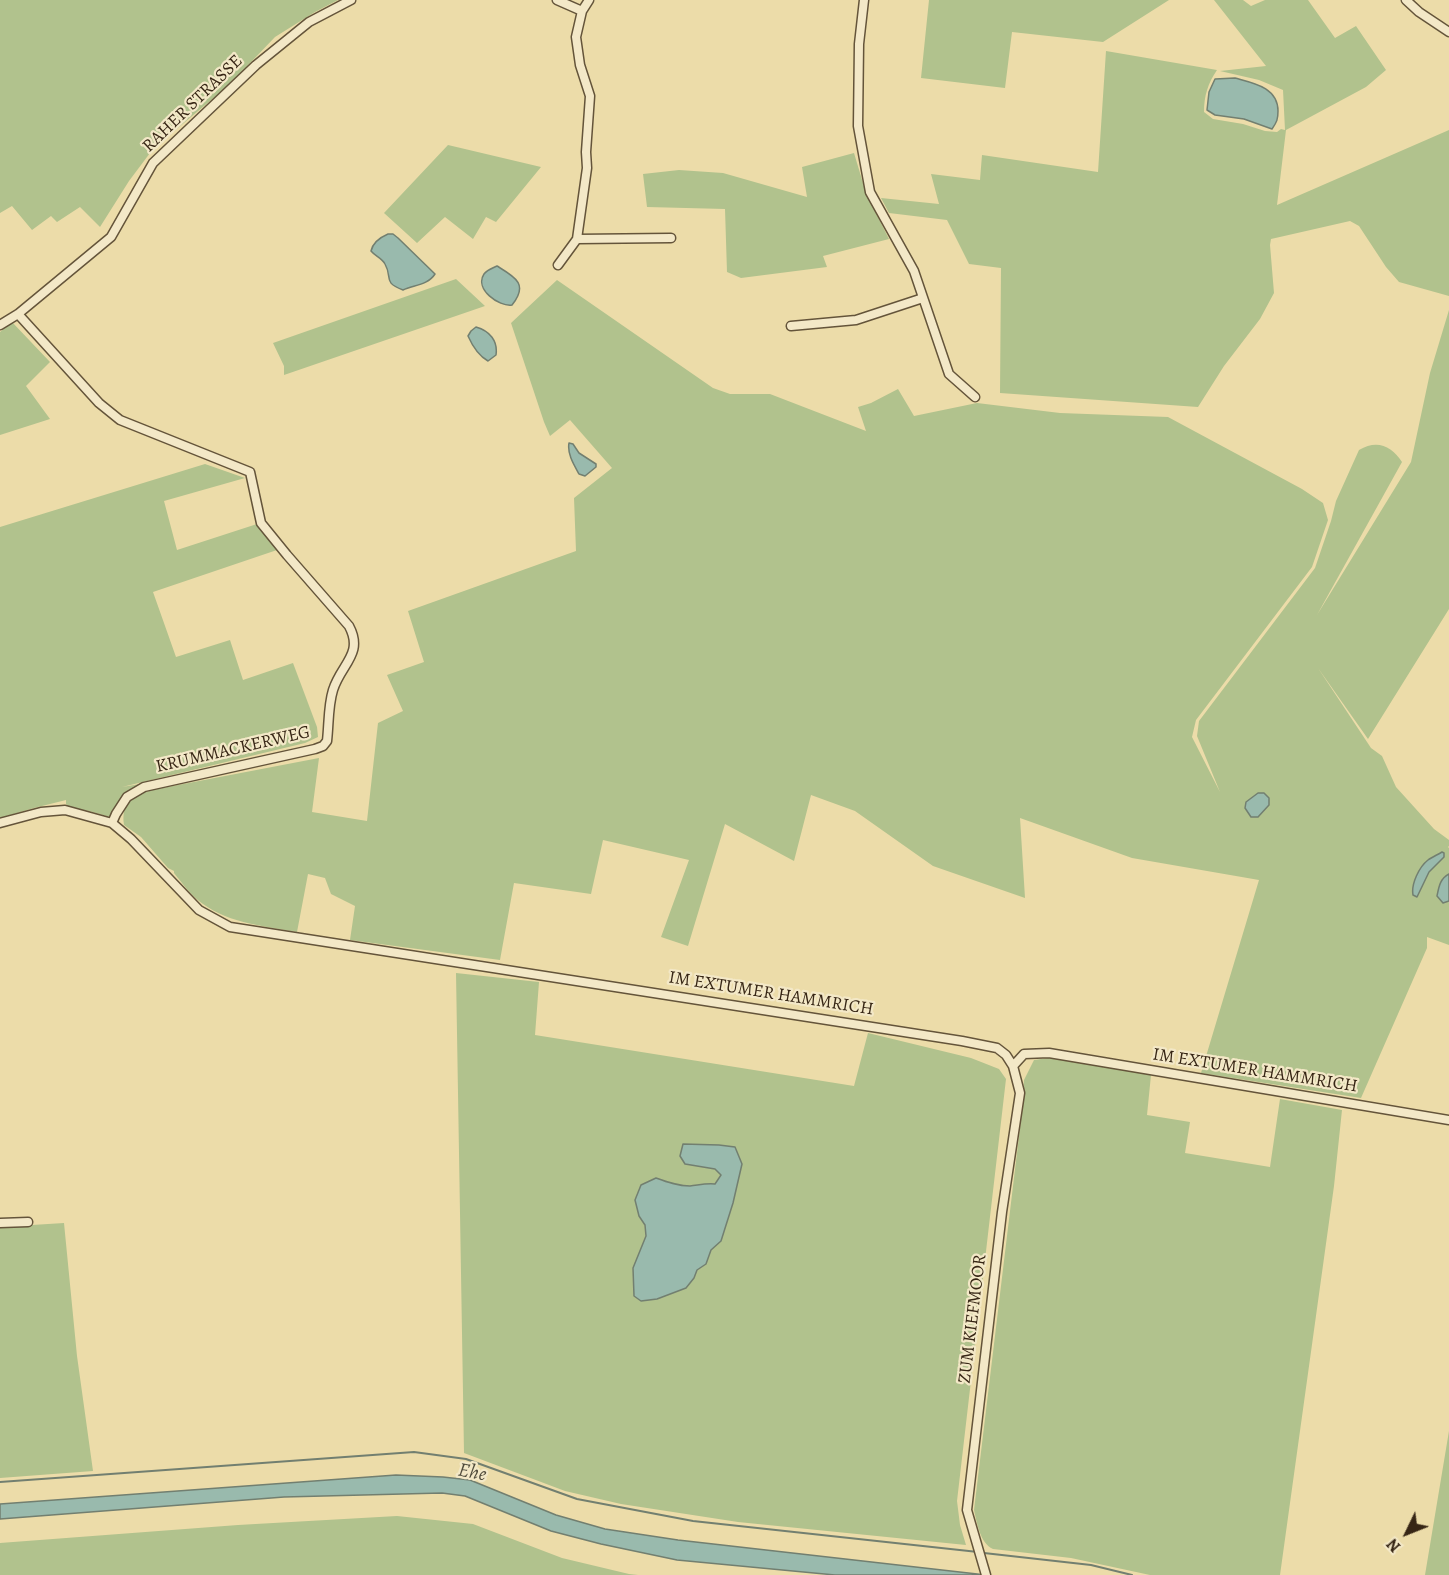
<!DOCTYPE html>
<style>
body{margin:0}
#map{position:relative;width:1449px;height:1575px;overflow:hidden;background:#ecdca9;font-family:Alegreya,serif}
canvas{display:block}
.north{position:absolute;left:1377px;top:1503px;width:60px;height:60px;-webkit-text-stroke:4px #f3e8c7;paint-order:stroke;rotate:227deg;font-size:16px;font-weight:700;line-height:24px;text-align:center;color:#372615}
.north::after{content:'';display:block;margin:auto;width:21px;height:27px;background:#372615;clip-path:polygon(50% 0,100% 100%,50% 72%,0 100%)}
</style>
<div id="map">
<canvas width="1449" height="1575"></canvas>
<div class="north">N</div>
</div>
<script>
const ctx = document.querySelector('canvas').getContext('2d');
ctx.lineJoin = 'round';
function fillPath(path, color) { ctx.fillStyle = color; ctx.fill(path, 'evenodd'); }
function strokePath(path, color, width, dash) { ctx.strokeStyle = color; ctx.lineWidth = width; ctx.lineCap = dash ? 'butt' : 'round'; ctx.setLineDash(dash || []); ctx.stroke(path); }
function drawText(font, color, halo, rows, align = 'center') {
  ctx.font = font + ' Alegreya,serif'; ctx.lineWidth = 4.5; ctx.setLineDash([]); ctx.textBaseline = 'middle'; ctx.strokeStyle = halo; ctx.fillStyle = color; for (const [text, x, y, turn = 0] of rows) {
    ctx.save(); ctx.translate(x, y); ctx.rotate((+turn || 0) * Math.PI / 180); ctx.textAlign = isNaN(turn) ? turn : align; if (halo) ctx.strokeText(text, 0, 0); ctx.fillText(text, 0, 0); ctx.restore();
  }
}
fillPath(new Path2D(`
 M0 0H338L315 12 275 37 229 85 153 149 129 181 100 227 80 207 57 222 51 216 32 230 12 206 0 213Z
 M929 0H1169L1103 42 1012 32 1005 88 921 78Z
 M1214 0H1243L1251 6 1265 0H1308L1335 38 1356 26 1386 70 1366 87 1286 130 1277 205 1449 130V296L1399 282 1386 267 1359 226 1350 221 1271 239 1270 245 1274 293 1260 319 1224 366 1198 407 1000 393 1001 268 969 264 947 220 889 213 881 198 939 204 931 174 980 180 982 155 1098 172 1106 51 1217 70C1208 83 1204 96 1204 112L1213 119 1243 124 1265 131 1277 132 1281 129 1285 130 1283 90 1259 80 1220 71 1266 66Z
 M448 145 541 167 496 222 486 217 473 239 445 217 417 243 384 213Z
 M854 153 866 193 889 239 823 256 827 267 741 278 727 272 725 209 647 207 643 174 679 170 723 173 807 197 802 167Z
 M456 279 485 306 284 375V366L273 343Z
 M557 280 713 388 730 394H770L866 431 858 407 871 403 898 389 914 416 977 403 1060 413 1168 417 1302 489 1323 503 1328 520 1312 567 1196 720 1192 737 1220 792 1197 736 1199 721 1315 568 1331 521 1336 501 1359 450C1377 439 1392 446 1402 462L1317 615 1411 462 1430 373 1449 310V609L1368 739 1318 668 1371 748 1382 756 1396 787 1434 829 1449 840V846L1448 847 1449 848V874L1444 877 1443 902 1449 901V945L1427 937V948L1361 1098 1201 1073 1259 880 1132 858 1020 818 1025 898 933 866 855 811 811 795 794 861 725 824 688 946 661 937 689 860 603 840 591 894 514 883 500 960 350 940 355 906 331 894 325 878 308 874 297 932C265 926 231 924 203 904 191 896 183 884 174 873V871L168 868 141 837 124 825C121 803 132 796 152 790L319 758 312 812 367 821 378 723 403 711 387 675 424 662 408 611 576 551 574 498 612 468 570 420 550 436 544 422 511 323Z
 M12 322 50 362 26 386 50 419 0 435V332Z
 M205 464 245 478 164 501 177 550 257 524 277 550 153 592 176 657 230 640 243 680 293 663 317 727 318 737 305 743 122 787 140 784 124 795 110 817 89 811 70 808 66 804V800L34 808 0 818V527Z
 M456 973 539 982 535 1035 854 1086 868 1033 971 1058 999 1069 1006 1079 957 1501 960 1525 966 1545 738 1522 621 1504 565 1491 464 1453ZM742 1164 721 1241 711 1250 706 1264 697 1270 694 1278 646 1236 645 1225 656 1178C667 1182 678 1186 690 1186 699 1185 706 1183 715 1184L721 1174 715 1169 703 1167Z
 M1048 1058 1151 1075 1147 1115 1190 1122 1185 1153 1270 1167 1280 1099 1342 1110 1334 1186 1280 1575H1150L1071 1558 993 1549C980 1543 977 1523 974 1510L1020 1128 1024 1080 1034 1060Z
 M64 1223 77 1356 93 1471 0 1478V1227Z
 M1449 1431V1575H1425Z
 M397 1516 473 1524 562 1558 629 1574 638 1575H0V1543L238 1525Z`), '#b1c28d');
const water = new Path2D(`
 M1235 78C1253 83 1278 87 1278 111 1278 119 1277 122 1272 129L1244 119 1215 115 1207 110 1209 92 1215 79Z
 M388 234H393L398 238 435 274C428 285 414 285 403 290 382 282 393 278 385 264 382 258 375 256 371 251 373 242 381 237 388 234Z
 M497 266C515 277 529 284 512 305 499 307 474 289 484 274 487 270 493 268 497 266Z
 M476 327C490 331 498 341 496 355L488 361C479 356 472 345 468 336L471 331Z
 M569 443 573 444 579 453 596 464V467L585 476 579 474C574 465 567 454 569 443Z
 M1258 793H1264L1269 798V805L1258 817H1251L1245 808 1246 802Z
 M1442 852 1444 853V857L1429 872 1417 897 1413 895C1411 884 1419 867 1428 860 1432 857 1437 855 1442 852Z
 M1449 874V901L1443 903 1437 896C1439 886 1440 879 1449 874Z
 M683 1144 719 1145 735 1147 742 1164 733 1203 721 1241 711 1250 706 1264 697 1270 694 1278 686 1288 657 1299 641 1301 634 1296 633 1268 646 1236 645 1225 639 1216 635 1200 641 1185 656 1178C667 1182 678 1186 690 1186 699 1185 706 1183 715 1184L721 1175 715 1169 685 1164 680 1156Z
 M396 1475 443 1477 470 1480 556 1515 605 1529 678 1540 986 1575H835L677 1560 601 1544 551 1531 465 1496 442 1493 284 1497 0 1519V1504Z`);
fillPath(water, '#99baad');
strokePath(water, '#727f70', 1.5);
strokePath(new Path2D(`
 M0 1482 414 1452 466 1459 577 1499 693 1521 978 1552
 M984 1553 1091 1565 1132 1575`), '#727f70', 2);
const street = new Path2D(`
 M557 0 582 11
 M864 0 859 44 858 126 870 192 914 271 949 374 975 397
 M1406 0 1419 12 1449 32
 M577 239 671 238
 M558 265 577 239 587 168 586 152 590 96 580 65 576 37 582 11 589 0
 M18 314 99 403 120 420 250 472 261 523 287 555 349 626C364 654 341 664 333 690 328 706 329 724 327 741L323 746 315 749 144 787 127 797 116 814 112 823
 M0 325 18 314 111 237 153 163 256 65 309 22 351 0
 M791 326 856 320 923 298
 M0 823 41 812 65 810 112 823 131 839 199 910 230 927 962 1041 997 1048 1006 1055 1013 1066 1020 1093 1002 1212 967 1510 986 1575
 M1013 1066 1024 1054 1049 1053 1449 1120
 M0 1223 28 1222`);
strokePath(street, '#64543a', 11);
strokePath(street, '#f3e8c7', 8);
drawText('18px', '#372615', '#f3e8c7', [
 ["RAHER STRASSE",193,104,-44],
 ["KRUMMACKERWEG",233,750,-13],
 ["IM EXTUMER HAMMRICH",771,994,9],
 ["IM EXTUMER HAMMRICH",1255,1071,9],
 ["ZUM KIEFMOOR",973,1319,-83]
]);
drawText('italic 20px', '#504b3b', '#f3e8c7', [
 ["Ehe",472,1473,11]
]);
</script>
